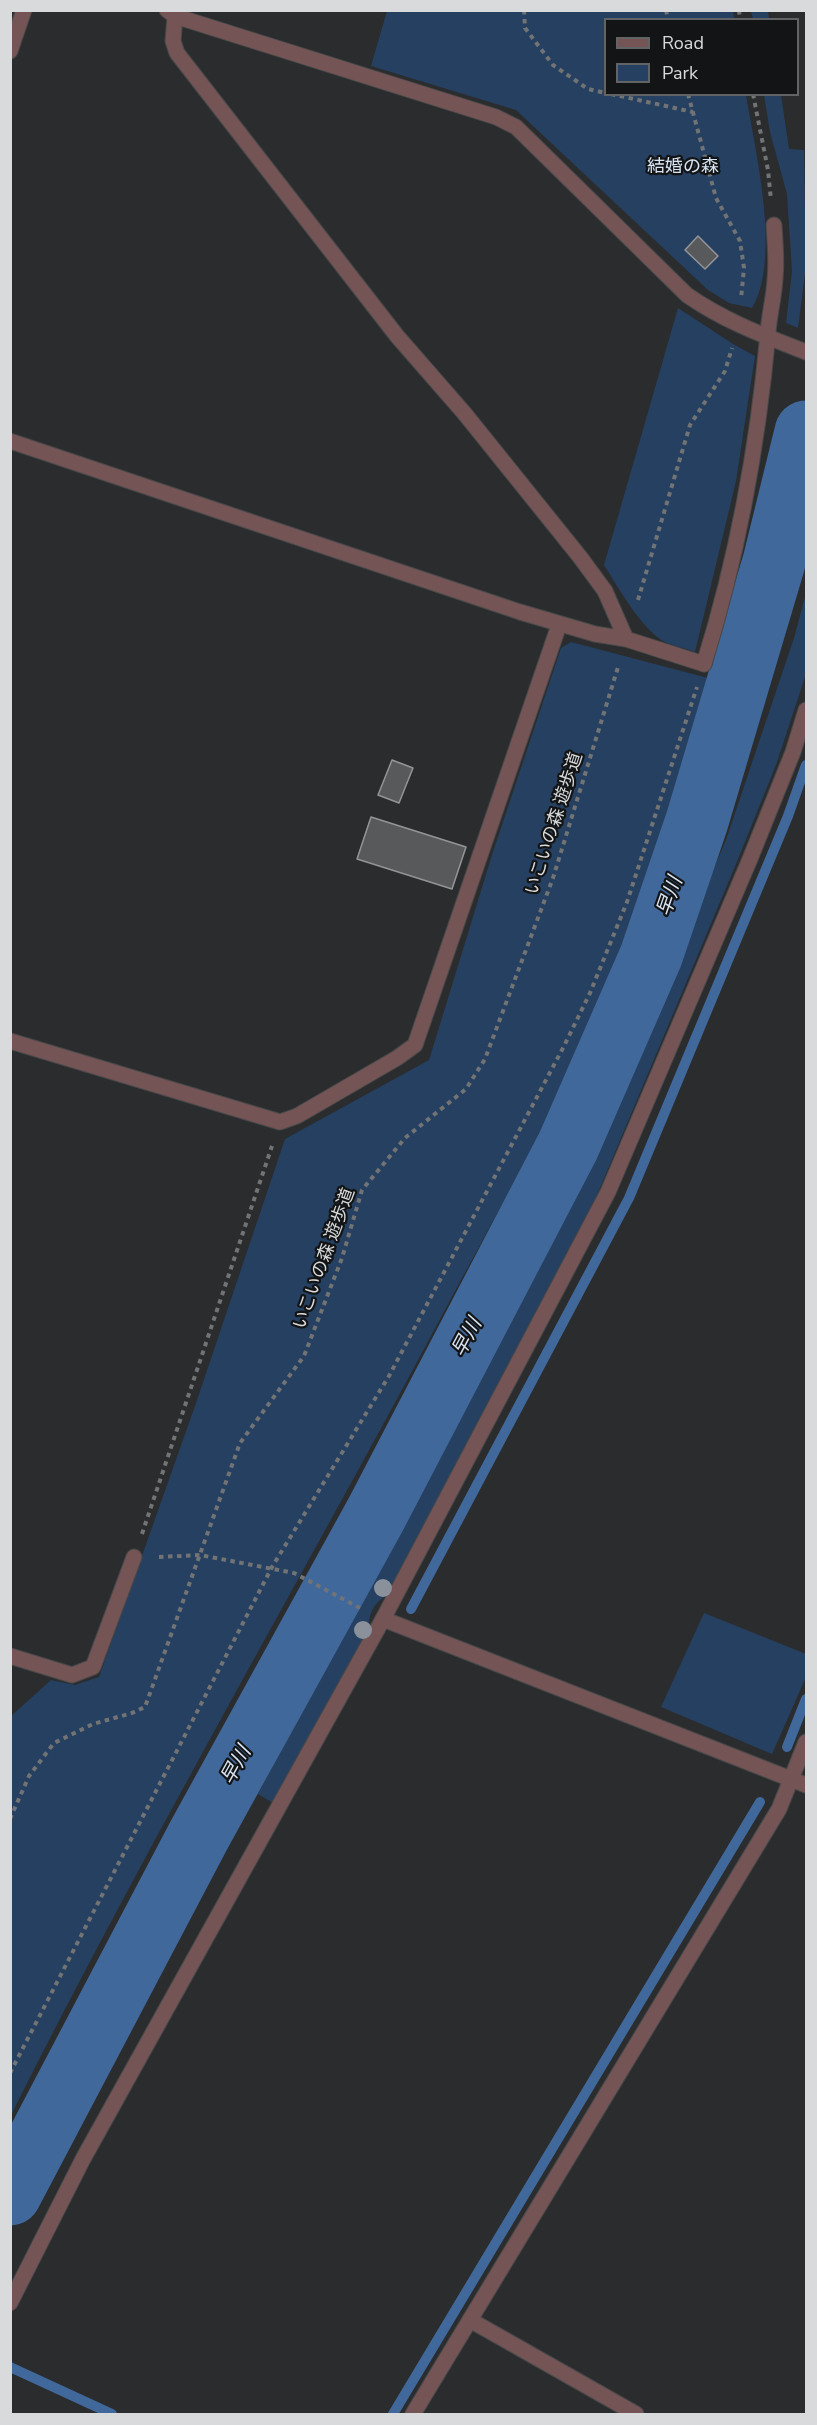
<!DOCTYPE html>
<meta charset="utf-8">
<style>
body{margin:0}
#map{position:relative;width:817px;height:2425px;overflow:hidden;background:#2a2c2e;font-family:"Nunito Sans",sans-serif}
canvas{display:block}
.frame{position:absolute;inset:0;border:12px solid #d9dadb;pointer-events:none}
.legend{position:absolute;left:604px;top:18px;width:195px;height:78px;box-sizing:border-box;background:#131415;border:2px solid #626364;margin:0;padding:8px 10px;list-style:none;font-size:18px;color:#d9dadb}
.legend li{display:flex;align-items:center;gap:12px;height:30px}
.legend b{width:30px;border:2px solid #626364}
</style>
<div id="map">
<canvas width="817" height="2425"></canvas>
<div class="frame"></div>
<ul class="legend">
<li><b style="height:8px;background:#745454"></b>Road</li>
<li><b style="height:16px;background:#264061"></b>Park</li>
</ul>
</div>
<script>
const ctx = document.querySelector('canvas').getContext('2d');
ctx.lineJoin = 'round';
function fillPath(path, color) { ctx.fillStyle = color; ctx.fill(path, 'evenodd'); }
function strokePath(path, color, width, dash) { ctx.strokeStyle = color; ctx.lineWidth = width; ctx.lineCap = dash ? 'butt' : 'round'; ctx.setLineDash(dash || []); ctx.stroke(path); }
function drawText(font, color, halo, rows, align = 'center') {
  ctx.font = font + ' "Nunito Sans","Noto Sans JP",sans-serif'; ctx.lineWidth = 4.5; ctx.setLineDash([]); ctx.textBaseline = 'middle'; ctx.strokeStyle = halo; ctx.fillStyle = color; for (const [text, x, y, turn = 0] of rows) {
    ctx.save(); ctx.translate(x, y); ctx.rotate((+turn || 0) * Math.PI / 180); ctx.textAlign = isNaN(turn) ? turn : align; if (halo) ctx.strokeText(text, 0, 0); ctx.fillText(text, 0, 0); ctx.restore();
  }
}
fillPath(new Path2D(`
 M387 11H733L734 19 606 20V94L746 95C755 150 782 259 752 308L729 303 708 290 516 110 371 66Z
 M751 11H768L769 19H753Z
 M764 95H781L789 149 804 150 806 266 798 328 786 323 792 271 787 194 770 132Z
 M678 308 733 344 755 356 736 481 695 652C685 648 672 646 663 641 640 627 618 587 604 565Z
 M806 593V674L776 765 736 864 597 1195 387 1595C373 1604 368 1614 369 1630L273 1803 258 1794 570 1204 726 840 794 638Z
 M571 642 708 678C676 788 648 902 601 1007 554 1115 494 1218 439 1321 297 1586 146 1846 11 2115V1716L51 1680 75 1685 99 1677 195 1406 285 1139 429 1060 492 855 561 648Z
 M704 1613 806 1654V1677L772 1754 661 1707Z`), '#264061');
strokePath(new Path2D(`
 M411 1609 629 1198 788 816 806 765
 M787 1747 806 1699
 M10 2367 112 2414
 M393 2414 760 1802`), '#41689b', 10);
strokePath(new Path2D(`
 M10 2194 199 1835 376 1514 568 1146 651 956 697 821 774 562 806 432`), '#41689b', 63);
const building = new Path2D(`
 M698 236 718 256 705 269 685 250Z
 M392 760 413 768 399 803 378 795Z
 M371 817 466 847 452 889 357 859Z`);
fillPath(building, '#57595b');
strokePath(building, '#939597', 1.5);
const service = new Path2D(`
 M704 664C737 558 758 444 768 333 769 315 774 298 775 279 777 261 775 243 774 225
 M10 1041 280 1122 297 1116 397 1058 415 1045 559 625
 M10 1656 72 1675 93 1667 134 1557
 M470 2320 636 2414`);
const minor = new Path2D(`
 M167 10 175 16 496 117 516 127 687 295C724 321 765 336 806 352
 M175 16 173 41 177 53 397 336 465 414 580 557 605 591 626 639
 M10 51 24 10
 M10 441 520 612 595 634 626 639 704 664
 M383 1619 806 1785
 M10 2303 83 2159 383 1619 608 1192 750 859 793 752 806 710
 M413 2414 779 1809 806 1742`);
strokePath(service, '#46484a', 17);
strokePath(minor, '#46484a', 17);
strokePath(new Path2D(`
 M524 10 525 28 553 65 588 89 606 93
 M666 10 668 20
 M739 10 740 20
 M611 94 693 112
 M688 94 716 198 740 241 744 268 741 299
 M753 94 768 170 771 200
 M638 600 690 425 725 371 732 348
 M142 1534 272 1146
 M159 1557 200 1555 294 1573 360 1608
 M10 1819 29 1776 54 1743 93 1724 132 1713 145 1707 240 1443 304 1356 342 1258 362 1190 405 1138 466 1089 485 1059 553 878 619 664
 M10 2073 272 1567 389 1376 564 1046 590 993 627 902 697 687`), '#717374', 4, [4.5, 4.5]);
strokePath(service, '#745454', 15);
strokePath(minor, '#745454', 15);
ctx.fillStyle = '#8a919b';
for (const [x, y] of [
 [383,1588],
 [363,1630]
]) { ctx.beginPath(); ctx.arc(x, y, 9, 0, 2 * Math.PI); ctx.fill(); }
drawText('18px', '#d8e4f4', '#131415', [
 ["結婚の森",683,168]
]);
drawText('18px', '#d9dadb', '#131415', [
 ["いこいの森 遊歩道",555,824,-72],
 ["いこいの森 遊歩道",325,1259,-70]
]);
drawText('italic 20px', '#d8e4f3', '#131415', [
 ["早川",671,897,-71],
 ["早川",468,1338,-62],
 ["早川",237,1766,-61]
]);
</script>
